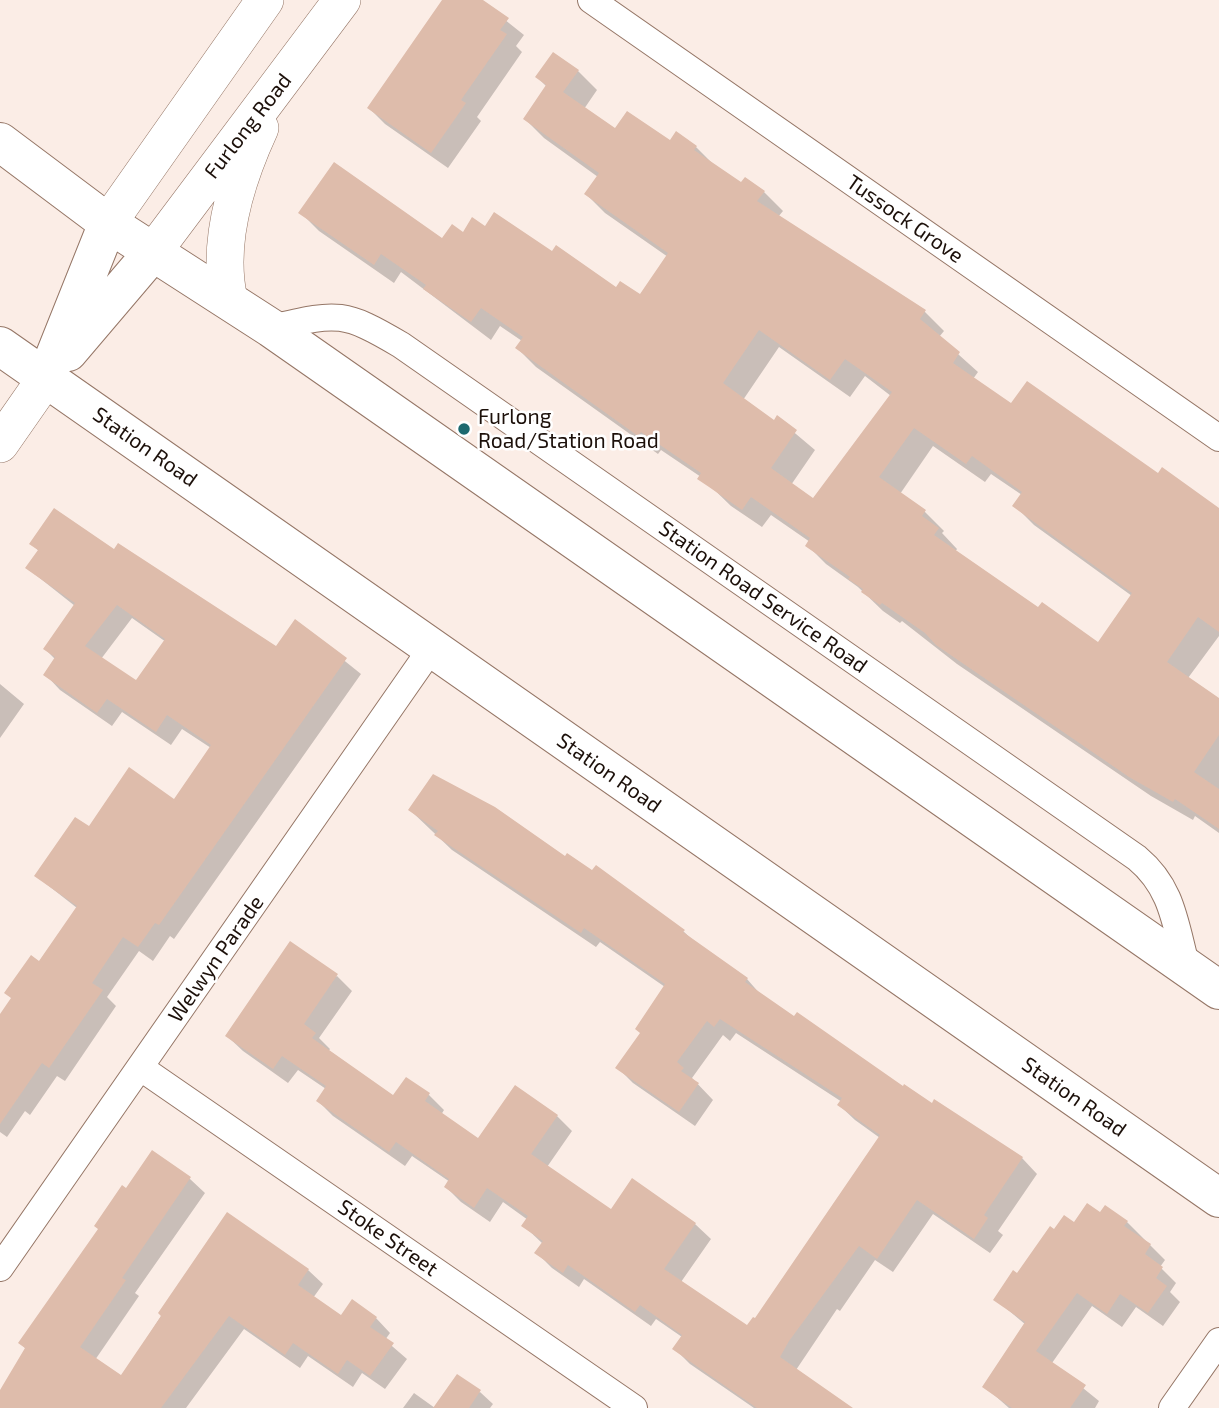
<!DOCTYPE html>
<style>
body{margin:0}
canvas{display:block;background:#fbede6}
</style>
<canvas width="1219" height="1408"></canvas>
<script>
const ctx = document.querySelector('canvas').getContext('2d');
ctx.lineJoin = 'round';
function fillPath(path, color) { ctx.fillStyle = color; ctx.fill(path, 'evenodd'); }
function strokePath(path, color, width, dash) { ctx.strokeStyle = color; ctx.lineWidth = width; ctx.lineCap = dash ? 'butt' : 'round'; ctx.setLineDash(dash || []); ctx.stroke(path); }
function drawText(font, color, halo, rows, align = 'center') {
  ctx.font = font + ' "Exo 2",sans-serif'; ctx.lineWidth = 5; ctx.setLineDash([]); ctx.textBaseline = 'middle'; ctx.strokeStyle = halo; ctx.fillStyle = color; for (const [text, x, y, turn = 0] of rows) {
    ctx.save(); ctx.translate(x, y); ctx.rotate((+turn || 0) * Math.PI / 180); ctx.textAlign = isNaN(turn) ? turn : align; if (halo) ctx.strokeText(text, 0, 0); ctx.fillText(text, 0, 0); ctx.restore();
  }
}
fillPath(new Path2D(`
 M444 0H480L524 35 516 46 522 52 477 117 481 121 448 168 385 124 369 108Z
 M578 71 597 90 584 109 615 131 696 147 716 167 741 184 764 192 783 211 778 217 925 312 944 331 939 337 978 372 973 379 1012 406 1158 475 1219 510V636L1188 678 1219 700V833L1195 816 1193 820 1151 796 957 664 902 621 900 623 883 611 858 587 826 564 807 545 810 542 771 515 762 527 731 506 701 477 661 450 658 454 536 367 517 348 522 341 500 326 491 340 401 272 394 283 319 231 300 212 443 240 485 228 552 254 616 289 640 297 668 257 605 213 586 194 598 177 544 138 525 119 547 87 537 77ZM779 347 850 397 865 376 891 396 814 500 791 485 815 450 777 418 774 422 743 400ZM933 446 985 482 991 474 1022 495 1015 506 1034 525 1132 596 1099 644 1038 610 955 552 957 549 942 533 944 531 925 512 900 494Z
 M31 544 114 552 276 648 295 621 361 674 174 939 170 936 153 961 139 951 107 997 116 1006 65 1081 57 1076 30 1115 25 1111 7 1137 0 1132V1017L77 908 36 876 90 829 175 801 211 748 182 729 171 745 122 712 112 726 60 690 46 675 56 660 45 649 75 606 27 568 39 551ZM132 618 166 642 137 683 101 659Z
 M0 684 24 704 0 738Z
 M410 810 566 858 683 931 697 944 747 979 761 995 903 1089 932 1105 935 1102 1022 1158 1037 1174 998 1231 1003 1235 990 1253 933 1214 893 1272 875 1260 840 1311 837 1309 796 1370 850 1408H754L690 1364 675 1349 682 1337 656 1319 651 1326 584 1279 579 1287 552 1268 537 1253 543 1244 524 1226 528 1220 503 1202 490 1222 461 1202 446 1187 450 1182 412 1156 405 1166 333 1116 318 1101 326 1089 298 1070 288 1083 243 1051 227 1036 337 976 352 991 319 1038 330 1049 328 1052 394 1097 429 1095 444 1110 441 1115 478 1141 557 1116 572 1131 547 1167 611 1212 632 1181 695 1224 711 1239 681 1282 747 1328 755 1320 880 1138 855 1120 839 1105 842 1102 736 1033 730 1041 723 1035 692 1078 713 1100 695 1126 633 1083 618 1068 642 1033 665 987 600 942 596 947 452 850Z
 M153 1153 190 1179 205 1193 135 1293 139 1296 95 1360 121 1378 227 1214 308 1270 323 1284 313 1298 342 1317 376 1318 390 1333 385 1340 407 1359 385 1389 362 1373 353 1387 308 1356 300 1368 244 1329 186 1408H0V1393L26 1349 20 1343Z
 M1100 1214 1127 1222 1165 1260 1160 1267 1176 1283 1170 1292 1180 1302 1163 1326 1136 1307 1122 1327 1092 1306 1052 1363 1099 1401 1095 1408H1009L984 1386 1026 1325 995 1299 1054 1231Z
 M480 1392 493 1404 490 1408H403L414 1393 435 1408Z`), '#0003');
fillPath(new Path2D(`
 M442 0H483L509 18 500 30 507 34 461 100 466 103 431 153 367 108Z
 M553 52 579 70 563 92 615 128 627 111 670 140 676 131 697 146 694 150 741 182 745 177 765 191 757 201 926 310 920 319 960 352 953 363 1011 403 1027 381 1158 473 1162 467 1219 508V632L1198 617 1167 662 1219 698V735L1194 772 1219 789V829L1175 799 1173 802 1129 777 936 645 925 633 882 603 880 605 861 592 863 589 848 579 850 577 805 546 810 538 751 497 742 510 709 487 697 479 701 473 641 432 638 436 515 348 523 337 481 308 471 322 423 289 426 285 381 254 374 265 298 213 334 162 442 238 452 224 463 232 472 217 485 226 494 212 552 251 556 245 616 287 620 281 640 294 668 253 584 194 599 173 523 119 546 85 535 77ZM759 330 830 380 845 359 892 392 813 498 771 468 797 430 777 415 774 420 723 383ZM914 428 966 464 972 456 1022 492 1012 506 1132 593 1098 642 1042 602 1038 607 934 535 939 528 922 516 926 510 879 477Z
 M54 508 114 549 118 543 276 646 295 619 347 658 159 925 155 923 138 947 123 937 92 983 103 990 49 1068 42 1063 0 1124V1014L11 998 4 993 31 955 39 961 77 906 34 876 75 817 89 826 129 767 174 799 211 745 167 715 156 732 107 699 97 713 43 675 55 657 43 649 75 603 25 568 38 550 29 544ZM117 605 165 639 136 680 85 646Z
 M433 774 495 807 565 856 567 853 592 870 596 865 685 930 683 932 748 978 745 982 794 1016 797 1012 903 1086 904 1084 932 1103 934 1099 1023 1157 984 1215 988 1218 974 1239 917 1200 877 1259 859 1246 789 1341 780 1357 853 1408H757L672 1349 682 1335 640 1305 635 1312 568 1265 563 1273 534 1253 543 1241 521 1226 528 1216 487 1188 474 1208 444 1187 449 1179 396 1142 389 1152 316 1101 326 1086 282 1056 273 1069 225 1036 290 941 338 974 304 1024 316 1033 312 1038 393 1095 406 1077 430 1093 425 1101 478 1138 515 1085 558 1115 531 1154 611 1209 632 1178 696 1223 664 1269 747 1325 753 1317 755 1318 880 1135 837 1105 842 1098 720 1019 714 1027 707 1021 677 1062 684 1068 681 1071 699 1083 679 1112 615 1068 640 1033 635 1029 665 984 584 928 581 933 434 835 438 831 408 810Z
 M152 1150 191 1177 122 1278 126 1280 80 1347 121 1375 161 1316 158 1313 227 1212 309 1269 298 1285 341 1315 352 1299 377 1317 370 1327 394 1343 370 1376 347 1360 338 1374 293 1343 285 1355 229 1316 161 1408H0V1390L25 1348 18 1343 98 1229 94 1226 122 1185 126 1188Z
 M1087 1203 1100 1212 1105 1205 1128 1221 1124 1226 1151 1244 1145 1254 1163 1267 1156 1278 1167 1286 1148 1313 1120 1294 1107 1314 1077 1293 1036 1351 1086 1385 1070 1408H1012L982 1387 1025 1322 993 1300 1013 1270 1017 1273 1050 1226 1054 1229 1064 1215 1074 1222Z
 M457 1374 481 1390 469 1408H433Z`), '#debcab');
const street = new Path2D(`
 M591 0 1219 438
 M271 328C337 313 342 310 401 345L1137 858C1173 888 1175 924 1187 968
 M141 1068 634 1408
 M0 1268 431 649
 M1172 1408 1219 1341`);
const secondary = new Path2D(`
 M108 223 265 0
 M153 252 342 0
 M229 300C216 242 236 180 260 128
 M0 444 46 378`);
const primary = new Path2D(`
 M0 142 108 223 271 328 1219 990
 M0 346 1219 1198
 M68 352 153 252
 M46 378 108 223`);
strokePath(street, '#957666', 28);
strokePath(secondary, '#957666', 38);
strokePath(primary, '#957666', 40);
strokePath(street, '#fff', 26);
strokePath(secondary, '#fff', 37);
strokePath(primary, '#fff', 38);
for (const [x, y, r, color] of [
 [464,429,7,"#1d696f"]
]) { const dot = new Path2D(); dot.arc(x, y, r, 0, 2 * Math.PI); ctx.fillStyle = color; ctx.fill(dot); strokePath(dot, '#fff', 2.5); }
drawText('21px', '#1c100a', '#fff', [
 ["Furlong Road",248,126,-52],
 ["Tussock Grove",905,219,35],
 ["Station Road",145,447,35],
 ["Station Road Service Road",763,597,35],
 ["Station Road",609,773,35],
 ["Welwyn Parade",216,959,-55],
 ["Station Road",1074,1097,35],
 ["Stoke Street",388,1238,35]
]);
drawText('21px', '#1c100a', '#fff', [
 ["Furlong",478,417],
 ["Road/Station Road",478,441]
], 'left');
</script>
